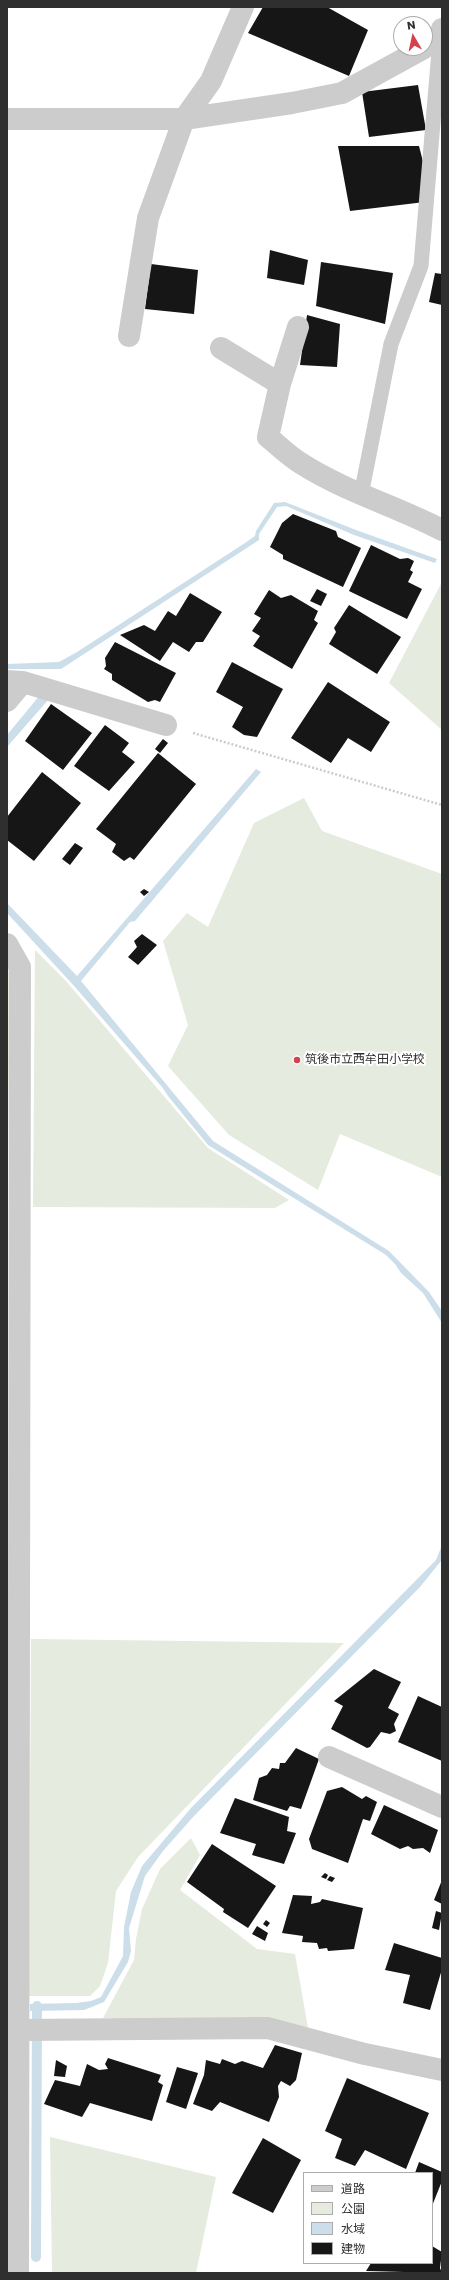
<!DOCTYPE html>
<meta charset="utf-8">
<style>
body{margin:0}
#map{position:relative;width:449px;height:2280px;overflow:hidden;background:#fff;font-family:Poppins,"Noto Sans JP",sans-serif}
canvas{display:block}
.frame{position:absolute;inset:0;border:8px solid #2f2f2f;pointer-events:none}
.legend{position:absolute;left:303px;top:2172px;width:130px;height:92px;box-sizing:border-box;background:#fff;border:1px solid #acacac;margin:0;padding:5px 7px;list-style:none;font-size:12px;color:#2f2f2f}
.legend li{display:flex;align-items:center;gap:8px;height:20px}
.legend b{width:20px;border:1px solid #acacac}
.north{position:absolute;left:393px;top:16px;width:40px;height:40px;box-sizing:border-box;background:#fff;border:1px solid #acacac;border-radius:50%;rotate:351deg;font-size:11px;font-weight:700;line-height:16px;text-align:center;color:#2f2f2f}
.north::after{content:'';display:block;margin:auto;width:14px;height:18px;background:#d6414e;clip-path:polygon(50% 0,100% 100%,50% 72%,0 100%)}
</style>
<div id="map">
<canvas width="449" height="2280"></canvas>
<div class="frame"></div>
<ul class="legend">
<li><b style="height:5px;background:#ccc"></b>道路</li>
<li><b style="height:11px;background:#e5ebde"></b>公園</li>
<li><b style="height:11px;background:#ccdee9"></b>水域</li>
<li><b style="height:11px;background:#161616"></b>建物</li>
</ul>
<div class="north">N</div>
</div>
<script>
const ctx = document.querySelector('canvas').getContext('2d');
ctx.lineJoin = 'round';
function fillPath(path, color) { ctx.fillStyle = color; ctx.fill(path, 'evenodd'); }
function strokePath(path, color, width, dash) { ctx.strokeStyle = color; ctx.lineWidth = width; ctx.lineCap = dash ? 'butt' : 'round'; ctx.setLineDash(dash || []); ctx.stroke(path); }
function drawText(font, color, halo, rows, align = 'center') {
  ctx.font = font + ' Poppins,"Noto Sans JP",sans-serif'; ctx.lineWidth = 4; ctx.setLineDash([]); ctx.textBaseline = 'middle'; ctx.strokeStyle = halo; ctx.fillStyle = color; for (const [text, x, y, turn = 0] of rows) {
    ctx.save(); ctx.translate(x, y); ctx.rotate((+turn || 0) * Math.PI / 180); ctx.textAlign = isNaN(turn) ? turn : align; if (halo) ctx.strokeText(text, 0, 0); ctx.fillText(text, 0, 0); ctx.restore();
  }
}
fillPath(new Path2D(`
 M442 582V730L389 683Z
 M304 798 322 831 442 874V1177L340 1134 318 1190 229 1135 168 1066 188 1025 163 941 187 913 208 927 254 823Z
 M35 950 66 981 208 1148 289 1200 275 1208 33 1207Z
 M7 960 10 966 8 1161H7Z
 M31 1639 344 1643 138 1857 116 1891 108 1963 100 1986 90 1996H29Z
 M191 1838 200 1855 180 1890 257 1949 295 1954 308 2028 103 2018 134 1960 136 1939 142 1909 160 1869Z
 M50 2137 216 2177 196 2273H52Z`), '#e5ebde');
fillPath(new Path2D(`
 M285 502 356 530 437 559 435 563 354 535 286 506 277 507 259 534V540L61 669H7V664L59 662 77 652 245 543 255 536 256 531 274 503Z
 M40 695 49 699 7 747V735Z
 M256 769 261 772 135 921 130 922 81 981 213 1141 389 1251 429 1292 442 1311V1323L423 1293 401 1273 395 1264 386 1255 208 1145 168 1096 162 1087 75 987 7 913V903L77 976Z
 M442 1545 441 1561 420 1587 194 1816 163 1851 145 1876 129 1928 131 1951 128 1962 104 2002 84 2010 30 2011V2004L76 2003 91 2001 101 1997 123 1956 124 1927 131 1892 142 1866 191 1808 436 1560Z`), '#ccdee9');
strokePath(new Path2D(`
 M36 2257 37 2006`), '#ccdee9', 10);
fillPath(new Path2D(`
 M263 7H327L368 30 349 76 248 33Z
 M418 85 426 130 369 137 362 92Z
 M338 146H419L433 201 350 211Z
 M270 250 308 260 304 285 267 278Z
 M321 262 393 273 385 324 316 306Z
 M151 264 198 270 194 314 145 309Z
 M435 273 442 274V305L429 302Z
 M307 315 340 324 337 367 300 365Z
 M293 514 336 531 338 537 361 548 343 587 283 559V555L270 547 282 523Z
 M371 545 400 559 408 558 414 561 410 570 413 572 408 582 422 589 407 619 349 591Z
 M317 589 327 594 321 606 310 601Z
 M269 590 281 598 291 595 318 611 314 620 318 623 292 669 253 646 260 636 252 631 261 618 254 614Z
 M190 593 222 612 203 642H196L189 652 173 642 160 661 120 635 144 625 155 631 168 611 176 616Z
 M349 605 401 637 377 674 329 644 336 632 334 628Z
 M115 642 176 673 160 702 155 700 148 702 112 680V674L104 669 106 666 105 658Z
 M232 662 283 689 257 737 244 735 232 727 243 707 216 692Z
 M328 682 390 722 371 752 348 738 331 763 291 738Z
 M51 704 92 733 63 770 25 741Z
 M105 725 129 743 122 752 135 762 109 791 74 766Z
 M163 739 168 743 160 753 155 749Z
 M158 753 196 784 134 860 130 857 124 861 112 852 116 844 96 829Z
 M42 772 81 803 34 861 7 840V817Z
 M75 843 83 848 70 865 62 859Z
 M144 889 149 892 144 896 140 892Z
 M142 934 157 945 138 965 128 957 137 947 134 941Z
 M374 1669 401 1682 388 1708 399 1714 394 1724 396 1731 390 1734 381 1732 370 1747 367 1748 331 1729 343 1706 334 1701Z
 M418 1696 442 1707V1761L398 1742Z
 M296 1748 319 1759 301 1809 290 1806 287 1811 253 1800 259 1778 267 1775 272 1768 279 1769 280 1763H285Z
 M342 1787 362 1799 366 1796 377 1802 370 1821 363 1819 348 1863 312 1849 309 1839 327 1791Z
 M235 1798 289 1817 287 1831 296 1833 284 1864 252 1855 256 1844 220 1833Z
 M384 1805 438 1830 430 1853 423 1848 413 1849 408 1846 400 1849 371 1834Z
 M212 1844 276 1886 248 1928 223 1912 224 1909 187 1882Z
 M325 1873 328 1875 326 1879 321 1877Z
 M330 1876 335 1878 332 1882 327 1880Z
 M442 1880V1904L434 1900Z
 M293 1895 312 1896 311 1904 320 1902 322 1899 363 1908 354 1949 328 1951 327 1948 319 1949 317 1943 302 1942 303 1936 282 1933Z
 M436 1911 442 1913 439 1930 432 1928Z
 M266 1920 270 1923 267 1927 263 1924Z
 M257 1926 268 1933 265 1941 252 1934Z
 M394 1943 442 1958V1969L430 2010 403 2003 410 1975 385 1970Z
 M275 2045 302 2053 296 2080 290 2086 281 2081 278 2086 279 2097 269 2122 220 2102 212 2111 193 2104 204 2075 206 2060 220 2064 222 2059 235 2064 242 2061 263 2068Z
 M108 2058 161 2075 158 2082 163 2085 152 2121 90 2103 82 2117 44 2104 55 2080 80 2086 87 2064 99 2070 108 2069 105 2064Z
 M56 2060 67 2066 65 2077 54 2076Z
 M177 2067 198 2073 186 2109 166 2102Z
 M347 2078 429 2113 406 2169 365 2150 355 2166 335 2158 342 2139 325 2131Z
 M263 2138 301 2160 273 2213 232 2193Z
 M419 2162 442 2172V2181L432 2206V2173H415Z
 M432 2246 442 2252 440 2268 442 2273 366 2271 371 2263H432Z`), '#161616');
strokePath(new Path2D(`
 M193 733 442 805`), '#ccc', 2.5, [2, 2]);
strokePath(new Path2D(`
 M361 495 391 344 421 266 440 39H442`), '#ccc', 15);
strokePath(new Path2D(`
 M425 47 440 39 442 29
 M7 119H184L292 103 342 93 424 48
 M298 327 280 384 268 437C279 446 290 457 302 464 346 492 396 506 442 530
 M129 336 148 218 184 119 211 81 243 7
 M221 348 280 384
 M7 681 23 682 166 725
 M7 701 23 682
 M7 944 20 967 18 2273
 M329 1757 442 1807
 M19 2030 268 2028 365 2054 442 2070`), '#ccc', 22);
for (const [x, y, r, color] of [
 [297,1060,4,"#d6414e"]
]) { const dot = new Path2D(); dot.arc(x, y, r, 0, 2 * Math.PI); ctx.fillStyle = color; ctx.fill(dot); strokePath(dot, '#fff', 1.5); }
drawText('12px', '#2f2f2f', '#fff', [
 ["筑後市立西牟田小学校",305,1060]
], 'left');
</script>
